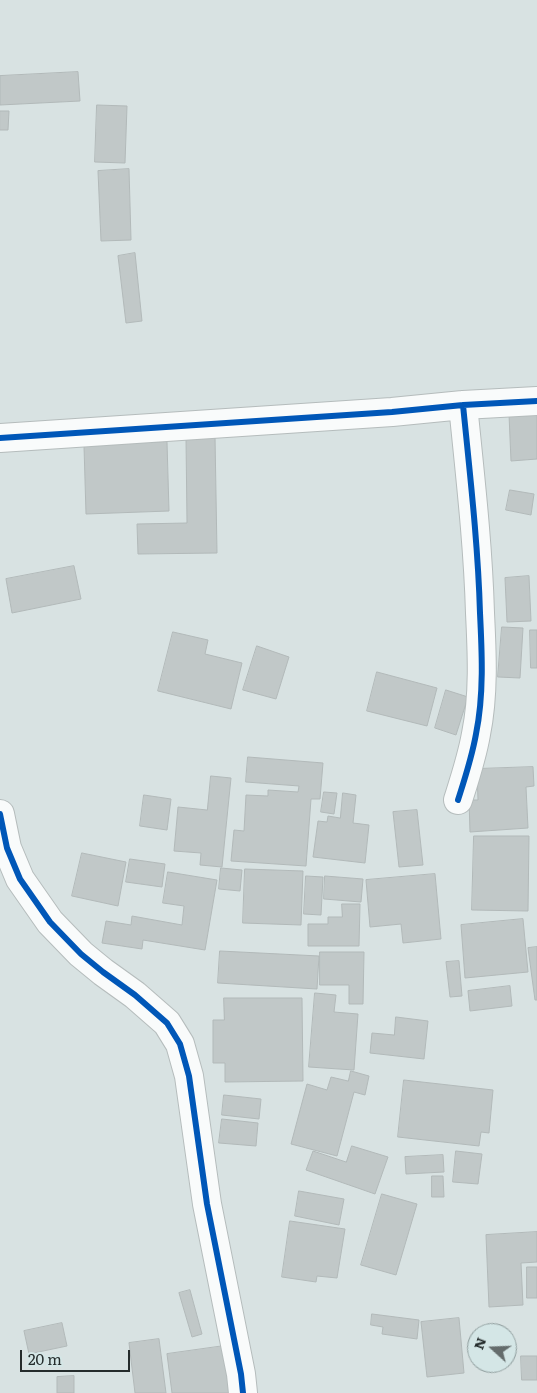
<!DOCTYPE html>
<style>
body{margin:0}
#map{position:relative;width:537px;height:1393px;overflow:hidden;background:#d8e2e2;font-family:Literata,serif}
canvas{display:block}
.north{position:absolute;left:467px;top:1323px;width:50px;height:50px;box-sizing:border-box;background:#d4e6e6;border:1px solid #8e9c9c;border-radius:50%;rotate:290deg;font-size:14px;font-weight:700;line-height:20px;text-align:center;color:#252c2c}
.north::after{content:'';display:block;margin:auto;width:18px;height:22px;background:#646c6c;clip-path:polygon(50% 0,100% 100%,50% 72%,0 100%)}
.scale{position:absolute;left:20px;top:1350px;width:110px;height:22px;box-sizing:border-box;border:2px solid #252c2c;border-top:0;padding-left:6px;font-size:15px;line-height:18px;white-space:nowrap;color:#252c2c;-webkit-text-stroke:4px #d4e6e6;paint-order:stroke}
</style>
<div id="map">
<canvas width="537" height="1393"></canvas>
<div class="north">N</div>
<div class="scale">20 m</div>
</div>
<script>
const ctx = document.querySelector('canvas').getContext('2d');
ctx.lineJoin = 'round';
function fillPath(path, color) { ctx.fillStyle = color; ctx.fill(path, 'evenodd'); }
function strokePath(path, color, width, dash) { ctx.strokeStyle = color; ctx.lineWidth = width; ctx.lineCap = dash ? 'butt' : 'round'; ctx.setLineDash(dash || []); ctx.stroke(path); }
const building = new Path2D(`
 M78 72 80 101 0 105V76Z
 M97 105 127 106 125 163 95 162Z
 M0 111H9L8 130H0Z
 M129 169 131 240 101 241 98 171Z
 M135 253 142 321 126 323 118 256Z
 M537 412V459L511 461 509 414Z
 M215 436 217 553 138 554 137 524 187 523 186 437Z
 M167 442 169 511 86 514 84 446Z
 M510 490 534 494 531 515 506 510Z
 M74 566 81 599 12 613 6 579Z
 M529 576 531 621 507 622 505 578Z
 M502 627 523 628 520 678 498 677Z
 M530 630H537V668H531Z
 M173 632 208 640 205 654 242 663 231 709 158 691Z
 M257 646 289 657 276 699 243 690Z
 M377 672 437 688 427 726 367 711Z
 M446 690 468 697 456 735 435 728Z
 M248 757 323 763 320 799H311L306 866 231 861 234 830 244 831 246 795 268 796V790L298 792 299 786 246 782Z
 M533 767 534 786 526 787 528 828 470 832 469 800H478L477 769Z
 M211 776 231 778 222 867 200 865 201 853 174 851 178 807 207 810Z
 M324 792 337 793 334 814 321 812Z
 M343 793 356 795 353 823 369 825 365 863 313 857 318 821 327 822 328 816 340 818Z
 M144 795 171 799 167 830 140 826Z
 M417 810 423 865 399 867 393 812Z
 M474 836H529L528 911 472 910Z
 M82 853 126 862 118 906 72 896Z
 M130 859 165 864 162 887 126 882Z
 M221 868 242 870 240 891 219 889Z
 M245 869 303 871 301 925 243 923Z
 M168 872 217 880 205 950 143 940 142 949 102 943 106 921 131 925 132 916 182 925 184 906 163 903Z
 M435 874 441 939 403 943 401 924 370 927 366 880Z
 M306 876 323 877 321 915 304 914Z
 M325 876 363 879 361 902 324 899Z
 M342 904H360L359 946H308V924H328V917H342Z
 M523 919 528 972 465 978 461 925Z
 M537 947V1000H535L528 948Z
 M220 951 319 956 317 989 218 983Z
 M320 952H364L363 1004H349V985H320Z
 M459 961 462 996 450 997 446 962Z
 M510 986 512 1006 470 1011 468 991Z
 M315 993 336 995 334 1012 358 1014 354 1070 309 1067Z
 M224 998H302L303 1081 225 1082V1063H213V1020H224Z
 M396 1017 428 1021 424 1059 370 1053 372 1033 394 1035Z
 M351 1071 369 1076 365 1095 354 1092 337 1156 291 1144 307 1084 327 1090 331 1077 348 1081Z
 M404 1080 493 1090 489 1133 481 1132 479 1146 398 1137Z
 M224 1095 261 1099 259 1119 222 1115Z
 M222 1119 258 1123 256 1146 219 1143Z
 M352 1146 388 1157 375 1194 306 1170 313 1151 346 1162Z
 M456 1151 482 1154 478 1184 453 1182Z
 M443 1155 444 1172 406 1174 405 1157Z
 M432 1176H443L444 1197H432Z
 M299 1191 344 1199 339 1225 295 1216Z
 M382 1194 417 1204 396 1275 361 1265Z
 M290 1221 345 1229 337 1278 317 1276 316 1282 282 1277Z
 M537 1232V1262L521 1263 523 1305 489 1307 486 1235Z
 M527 1267H537V1298H527Z
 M190 1290 202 1334 192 1337 179 1293Z
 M372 1314 419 1320 417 1339 382 1334 383 1327 371 1325Z
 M459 1318 464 1373 427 1377 421 1322Z
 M62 1323 67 1346 29 1354 24 1331Z
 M159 1339 166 1393H135L129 1343Z
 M224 1346 230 1393H172L167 1354Z
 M521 1356H537V1380H522Z
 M74 1376V1393H57V1377Z`);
fillPath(building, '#c1c8c8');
strokePath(building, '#b2b9b9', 1);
const street = new Path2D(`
 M0 438 392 412 463 405 537 401
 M458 800C465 778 472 757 476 734 484 695 482 653 480 613 478 544 470 475 463 405
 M0 814 7 848 20 879 50 922 81 954 103 972 135 995 167 1023 180 1044 189 1076 207 1204 241 1374 243 1393`);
strokePath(street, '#b5bcbc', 30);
strokePath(street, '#f9fbfb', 28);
strokePath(new Path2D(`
 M0 438 392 412 463 405 537 401
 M458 800C465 778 472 757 476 734 484 695 482 653 480 613 478 544 470 475 463 405
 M0 814 7 848 20 879 50 922 81 954 103 972 135 995 167 1023 180 1044 189 1076 207 1204 241 1374 243 1393`), '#0057b8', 6);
</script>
